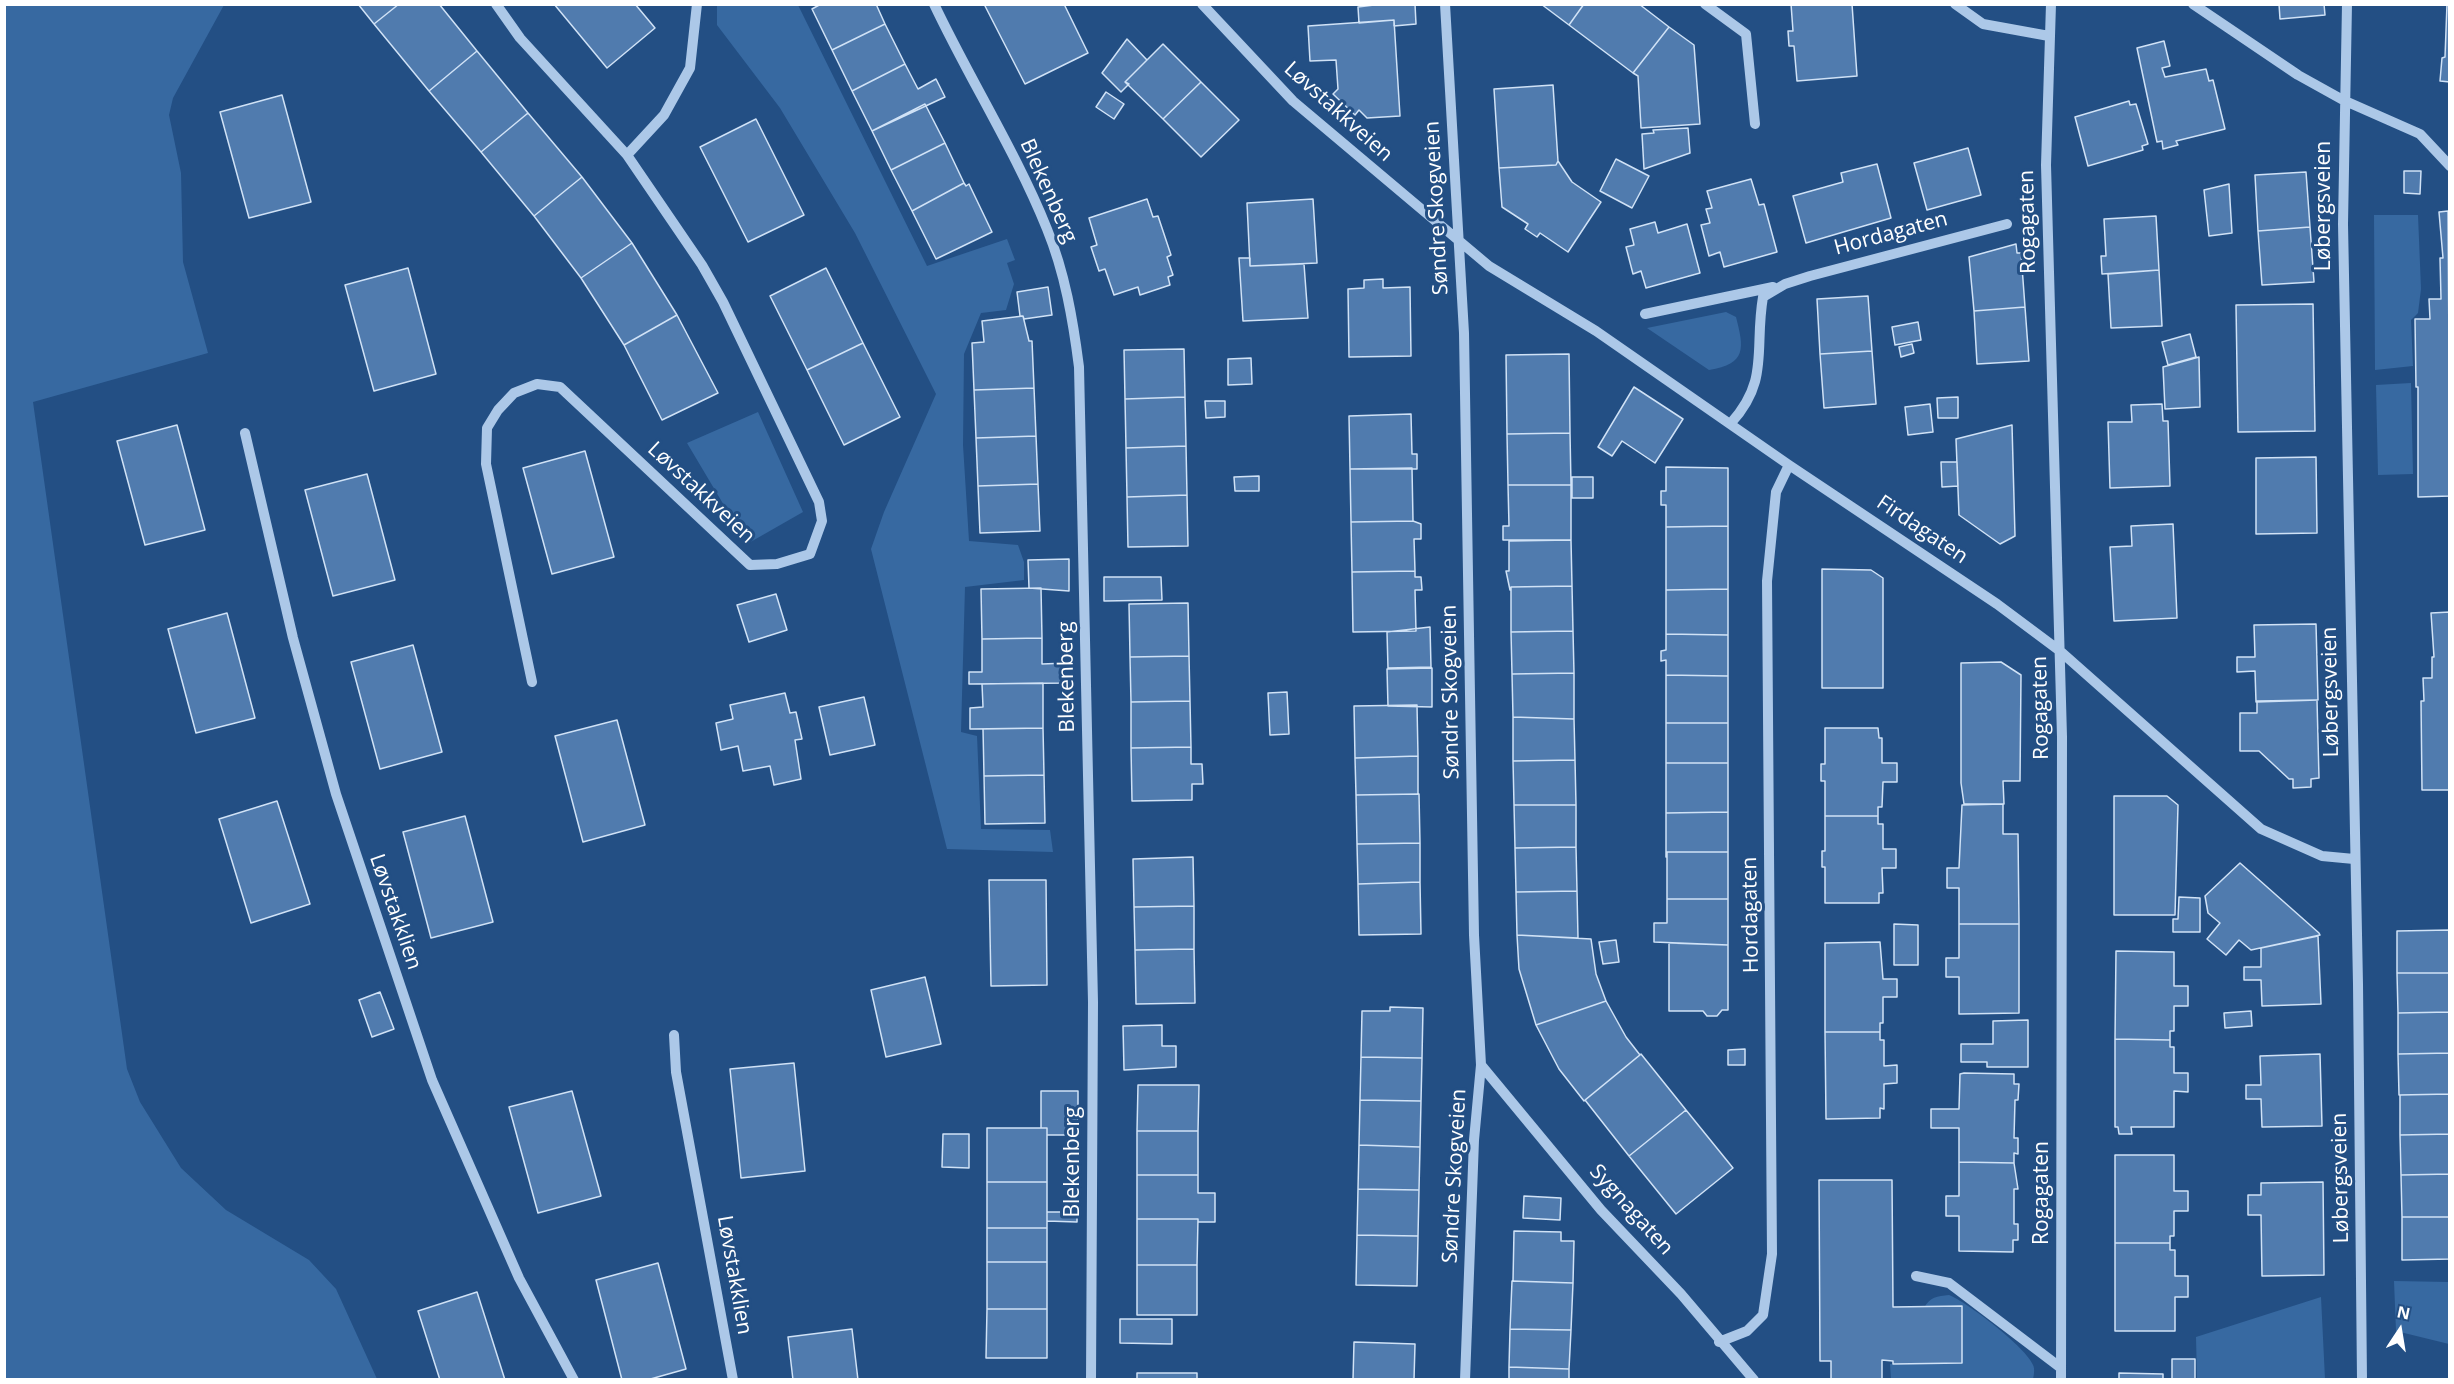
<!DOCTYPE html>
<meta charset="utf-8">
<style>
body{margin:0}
#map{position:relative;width:2454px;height:1384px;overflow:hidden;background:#234f84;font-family:"Open Sans",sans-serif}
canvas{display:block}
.frame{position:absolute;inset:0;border:6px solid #fff;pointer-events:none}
.north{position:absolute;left:2370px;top:1300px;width:60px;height:60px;-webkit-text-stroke:4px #234f84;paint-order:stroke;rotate:12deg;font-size:16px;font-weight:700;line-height:24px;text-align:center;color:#fff}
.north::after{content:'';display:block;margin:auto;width:21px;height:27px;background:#fff;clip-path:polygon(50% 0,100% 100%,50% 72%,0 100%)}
</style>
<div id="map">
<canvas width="2454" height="1384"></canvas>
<div class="frame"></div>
<div class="north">N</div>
</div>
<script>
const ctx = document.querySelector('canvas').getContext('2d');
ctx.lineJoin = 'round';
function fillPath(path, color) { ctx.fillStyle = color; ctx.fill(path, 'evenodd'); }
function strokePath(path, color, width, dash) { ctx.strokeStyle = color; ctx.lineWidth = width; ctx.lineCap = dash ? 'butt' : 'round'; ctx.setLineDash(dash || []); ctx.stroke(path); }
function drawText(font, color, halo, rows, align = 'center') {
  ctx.font = font + ' "Open Sans",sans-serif'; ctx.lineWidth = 6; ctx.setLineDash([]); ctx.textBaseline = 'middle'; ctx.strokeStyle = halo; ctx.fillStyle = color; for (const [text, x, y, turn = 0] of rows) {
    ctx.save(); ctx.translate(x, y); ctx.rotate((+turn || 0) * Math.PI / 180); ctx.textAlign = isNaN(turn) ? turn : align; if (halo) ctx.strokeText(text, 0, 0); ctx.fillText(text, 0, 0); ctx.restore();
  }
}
fillPath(new Path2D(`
 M5 4 224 5 173 98 169 115 181 173 183 262 208 353 33 402 127 1069 140 1102 181 1168 226 1210 309 1260 336 1289 377 1379H5Z
 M717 5H798L927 266 1007 239 1015 260 1007 263 1014 284 1006 310 981 313 964 354 963 445 969 541 1018 545 1024 562V580L965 587 961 732 977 736 981 829 1050 830 1053 852 947 849 871 549 884 512 936 394 855 233 780 108 717 25Z
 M2374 215H2418L2421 289 2418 313 2411 320 2413 366 2375 370Z
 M1726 312 1736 317C1744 348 1747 364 1709 370L1647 328Z
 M2411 383 2413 474 2378 475 2376 385Z
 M758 412 803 512 747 544 687 443Z
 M2394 1281 2449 1282V1344L2396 1331Z
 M1949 1295C1967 1302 2027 1348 2033 1365 2035 1369 2034 1375 2033 1379H1891L1890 1364 1961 1363 1924 1308C1930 1297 1937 1296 1949 1295Z
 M2321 1297 2325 1379H2197L2196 1337Z`), '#3769a1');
const building = new Path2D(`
 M358 4H399L374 24Z
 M399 4H439L477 51 429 91 374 24Z
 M554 4H635L655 28 607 68Z
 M821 4H876L885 24 832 50 812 9Z
 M984 4H1064L1088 53 1025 84Z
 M1382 4H1415L1416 24 1394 26V20L1359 23 1358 7Z
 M1541 4H1584L1569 25Z
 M1584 4H1639L1669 27 1633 73 1569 25Z
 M1791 4H1852L1857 76 1797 81 1794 46H1789L1788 31H1793Z
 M2279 4H2324L2325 15 2280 19Z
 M2447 4H2450V82L2440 81 2442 58 2445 57Z
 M1394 20 1400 116 1367 118 1359 110 1355 115 1333 94 1338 89 1336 60 1310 61 1308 26Z
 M885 24 905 64 852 91 832 50Z
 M1669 27 1694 45 1700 124 1641 128 1638 76 1633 73Z
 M1127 39 1147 60 1125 82 1129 84 1121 92 1102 73Z
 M2164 41 2170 66 2162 68 2165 77 2206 69 2209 81 2213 80 2225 129 2176 141 2178 145 2163 149 2162 141 2157 142 2137 48Z
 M1163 44 1201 82 1163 119 1125 82Z
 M477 51 528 113 481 152 429 91Z
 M905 64 918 89 936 79 945 97 872 131 852 91Z
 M1201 82 1239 120 1201 157 1163 119Z
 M1553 85 1558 161 1556 165 1499 168 1494 89Z
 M1106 92 1124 104 1114 119 1096 107Z
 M282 95 311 202 249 218 220 112Z
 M2129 101 2130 105 2136 104 2148 144 2142 146 2143 150 2088 166 2075 117Z
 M925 104 945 143 891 170 872 131Z
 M528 113 582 177 534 216 481 152Z
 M756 119 804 215 748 242 700 147Z
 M1688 128 1690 153 1644 169 1642 134 1654 133 1653 130Z
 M945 143 964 183 912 211 891 170Z
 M1968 148 1981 195 1927 210 1914 163Z
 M1616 159 1649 176 1632 208 1600 191Z
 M1558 161 1572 182 1601 202 1568 252 1540 233 1537 237 1525 229 1528 224 1502 207 1499 168 1556 165Z
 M1877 164 1891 218 1806 243 1793 196 1843 182 1841 173Z
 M2404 171H2421L2420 194 2404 193Z
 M2306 172 2310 227 2258 231 2255 175Z
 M582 177 632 243 581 278 534 216Z
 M1751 179 1759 205 1764 204 1777 252 1724 267 1720 252 1709 256 1701 225 1710 223 1706 209 1712 208 1707 191Z
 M964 183 966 186 969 184 992 232 936 259 912 211Z
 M2229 184 2232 233 2209 236 2204 190Z
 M1147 199 1153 217 1158 216 1171 255 1167 257 1173 275 1168 277 1170 285 1140 295 1138 287 1114 295 1105 269 1099 271 1091 247 1097 245 1089 218Z
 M1313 199 1317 263 1250 266 1247 203Z
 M2448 211 2450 496 2418 497V387H2416L2415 319H2430L2429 299H2441L2440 258H2443L2439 212Z
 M2156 216 2159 270 2102 274 2101 256H2106L2104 219Z
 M1655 222 1658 233 1687 224 1700 273 1646 288 1641 271 1633 274 1626 247 1634 245 1630 229Z
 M2310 227 2314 282 2262 285 2258 231Z
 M632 243 677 315 624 345 581 278Z
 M2016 244 2017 253H2021L2025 307 1974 311 1969 257Z
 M1239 258H1250V266L1304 264 1308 318 1243 321Z
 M408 268 436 374 374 391 345 285Z
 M826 268 863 343 807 370 770 296Z
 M2159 270 2162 326 2111 328 2108 274Z
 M1383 279V288L1410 287 1411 356 1349 357 1348 289 1364 288V280Z
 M1048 287 1052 315 1024 319 1023 316H1020L1017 292Z
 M1868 296 1872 351 1820 354 1817 299Z
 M2313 304 2315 431 2238 432 2236 305Z
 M2025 307 2029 361 1977 364 1974 311Z
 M677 315 718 393 662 420 624 345Z
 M1023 316 1029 341H1032L1034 388 974 390 972 343 984 342 982 321Z
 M1918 322 1921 340 1895 345 1892 327Z
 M2190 334 2196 357 2168 365 2162 342Z
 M863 343 900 417 844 445 807 370Z
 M1912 344 1914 353 1901 357 1899 347Z
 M1184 349 1185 397 1125 399 1124 350Z
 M1872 351 1876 404 1824 408 1820 354Z
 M1569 354 1570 433 1507 434 1506 355Z
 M2199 357 2200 407 2165 409 2163 367Z
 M1251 358 1252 384 1228 385V359Z
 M1634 387 1683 419 1655 463 1622 441 1612 456 1598 447Z
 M1034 388 1036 436 976 438 974 390Z
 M1185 397 1186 446 1126 448 1125 399Z
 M1958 397V418H1938L1937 398Z
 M1205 401H1225V417L1206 418Z
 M1930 404 1933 432 1908 435 1905 407Z
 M2162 404 2163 421H2168L2170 486 2110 488 2108 422H2132L2131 405Z
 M1411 414 1412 454H1417V469H1350L1349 416Z
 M177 425 205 530 145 545 117 441Z
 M2012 425 2015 536 2000 544 1959 515 1956 439Z
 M1570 433 1571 485H1508L1507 434Z
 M1036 436 1038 484 978 486 976 438Z
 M1186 446 1187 495 1127 497 1126 448Z
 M585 451 614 557 552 574 523 468Z
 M2316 457 2317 533 2256 534V458Z
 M1941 462H1957L1958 486 1942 487Z
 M1666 467 1728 468V526L1666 527V505H1661V491H1666Z
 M1412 468 1413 521 1351 522 1350 469Z
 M367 474 395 580 333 596 305 490Z
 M1259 476V491H1235L1234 477Z
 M1572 477H1593V498H1572Z
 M1038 484 1040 531 980 533 978 486Z
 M1508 485H1571V540H1503V526H1509Z
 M1187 495 1188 546 1128 547 1127 497Z
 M1413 521 1421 524V539H1414L1415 571 1352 572 1351 522Z
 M2173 524 2177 618 2114 621 2110 547 2132 546 2131 526Z
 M1728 526V589L1666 590V527Z
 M1571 540 1572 586 1511 587 1510 590 1506 571H1509V541Z
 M1069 559V591L1029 588 1028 560Z
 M1822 569 1871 570 1883 578V688H1822Z
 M1415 571V577H1421L1422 590H1415L1416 631 1353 632 1352 572Z
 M1104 577H1161L1162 600 1104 601Z
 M1572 586 1573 631 1511 632V587Z
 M1041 588 1042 638 982 639 981 589Z
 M1728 589V635L1666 634V590Z
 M776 594 787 630 749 642 737 605Z
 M1188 603 1189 656 1130 657 1129 604Z
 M2450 612V790H2422L2421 701H2424L2423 678H2432V657H2434L2431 613Z
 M227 613 255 718 196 733 168 629Z
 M2316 624 2318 700 2256 702 2255 671 2237 672V657H2255L2254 625Z
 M1430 627 1431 667 1388 668 1387 632Z
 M1573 631 1574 673 1512 674 1511 632Z
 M1666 634 1728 635V676L1666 675V660L1661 661V651L1666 650Z
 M1042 638V664L1067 663 1068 683 969 684V672H982V639Z
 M413 645 442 752 380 769 351 662Z
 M1189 656 1190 701 1131 702 1130 657Z
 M2001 662 2021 675 2020 781H2003L2004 804H1964L1961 783V663Z
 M1432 668V707L1388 706 1387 669Z
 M1574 673V719L1513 717 1512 674Z
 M1666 675 1728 676V723H1666Z
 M1043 683V728L970 729V708L983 707 982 684Z
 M1287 692 1289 734 1270 735 1268 693Z
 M785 693 790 713 796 712 802 739 795 740 801 779 774 785 770 766 743 771 738 746 721 750 716 723 733 719 730 705Z
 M864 697 875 745 830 755 819 707Z
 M2317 700 2319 778 2311 779V787L2293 788V779H2289L2259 751H2240V713H2257V701Z
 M1190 701 1191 747 1131 748V702Z
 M1417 705 1418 756 1355 758 1354 706Z
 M1513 717 1574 719 1575 760 1513 761Z
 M617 720 645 825 583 842 555 736Z
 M1666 723H1728V763H1666Z
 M1043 728 1044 775 984 776 983 729Z
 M1825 728H1878L1879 738H1882V763H1897V782H1883L1882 807H1878V816H1825V781H1821V764H1825Z
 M1191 747V764H1202L1203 784H1192V800L1132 801 1131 748Z
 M1418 756V794L1356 795 1355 758Z
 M1575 760 1576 805H1514L1513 761Z
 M1666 763H1728V812L1666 813Z
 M1044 775 1045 823 985 824 984 776Z
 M1419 794 1420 843 1357 844 1356 795Z
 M2114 796H2167L2178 805 2175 915H2114Z
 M277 801 310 904 251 923 219 819Z
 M2003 804V834H2018L2019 924H1959V888H1947V868H1959L1962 805Z
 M1514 805H1576V847L1515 848Z
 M1728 812V852H1667L1666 857V813Z
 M465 816 493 922 431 938 403 832Z
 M1825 816H1878V824H1883V849H1896V868H1882L1883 893H1879V903H1825V867H1822V851H1825Z
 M1420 843V882L1358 884 1357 844Z
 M1576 847 1577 891 1516 892 1515 848Z
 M1667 852H1728V899H1667Z
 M1193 857 1194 906 1134 907 1133 859Z
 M2240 863 2319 933 2320 935 2251 950 2239 940 2226 955 2207 939 2220 923 2208 913 2205 896Z
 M989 880H1046L1047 985 991 986Z
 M1420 882 1421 934 1359 935 1358 884Z
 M1577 891 1578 938 1517 935 1516 892Z
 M2179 897 2200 898V932H2173V919H2178Z
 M1667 899H1728V945L1654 942V923H1667Z
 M1194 906V949L1135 950 1134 907Z
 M1894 924 1918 925V965H1894Z
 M1959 924H2019V1013L1959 1014V977H1946V958H1959Z
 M2450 930V973H2397V931Z
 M1517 935 1591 939 1596 974 1606 1001 1536 1025 1519 969Z
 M2318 936 2321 1004 2262 1006 2261 980H2244V967H2261V948Z
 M1616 940 1619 962 1603 964 1599 942Z
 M1880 942 1883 979H1897V997H1883V1023H1880V1032H1825V943Z
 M1669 943 1728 945V1010H1722L1717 1016H1707L1703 1011H1669Z
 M1194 949 1195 1003 1136 1004 1135 950Z
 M2116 951 2174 952V986H2188V1006H2174V1031H2170V1040L2115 1039Z
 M2397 973H2450V1012L2398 1013Z
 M925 977 941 1044 886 1057 871 990Z
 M380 992 394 1029 372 1037 359 1000Z
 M1606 1001 1626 1037 1640 1055 1584 1101 1559 1069 1536 1025Z
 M1390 1007 1423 1008 1422 1058 1361 1057 1362 1011H1390Z
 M2251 1011 2252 1026 2225 1028 2224 1013Z
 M2450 1012V1053L2398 1054V1013Z
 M2028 1020V1067H1987V1062H1961V1044H1993V1021Z
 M1162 1025V1046H1176V1067L1124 1070 1123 1026Z
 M1825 1032H1880V1040H1884V1066L1897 1065V1083L1884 1084V1109L1880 1108V1118L1826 1119Z
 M2115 1039 2170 1040V1047H2174V1073H2188V1092L2174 1091V1127H2131L2132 1134H2119L2118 1127H2115Z
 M1745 1049V1065H1728V1050Z
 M2450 1053V1094L2399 1095 2398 1054Z
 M1641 1054 1686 1110 1629 1156 1585 1100Z
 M2320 1054 2322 1126 2262 1127 2261 1099H2246V1085H2261L2260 1056Z
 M1361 1057 1422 1058 1421 1101 1360 1100Z
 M794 1063 805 1171 741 1178 730 1069Z
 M1964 1073 2014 1074V1084H2019L2018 1100H2015L2014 1138H2018V1154L2014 1153V1163L1959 1162V1128H1931V1109H1959L1960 1074Z
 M1138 1085H1199L1198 1131H1137Z
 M572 1091 601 1196 538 1213 509 1107Z
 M1041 1091H1078V1135H1047V1128H1041Z
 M2450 1094V1134L2400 1135V1095Z
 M1360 1100 1421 1101 1420 1147 1359 1145Z
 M1686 1110 1733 1168 1676 1214 1629 1156Z
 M987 1128H1047V1182H987Z
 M1137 1131H1198V1175H1137Z
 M943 1134H969V1168L942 1167Z
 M2450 1134V1174L2401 1175 2400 1135Z
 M1359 1145 1420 1147 1419 1190 1358 1189Z
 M2115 1155H2174V1191H2188V1211H2174V1236H2170V1243H2115Z
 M1959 1162 2014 1163 2018 1189H2014V1224H2018V1240H2013V1252L1959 1251V1216H1946V1196H1959Z
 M2450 1174V1217H2402L2401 1175Z
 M1137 1175H1198V1193H1215V1222H1198V1219H1137Z
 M1819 1180H1892L1893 1307 1962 1306V1363L1893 1364V1361L1882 1360V1380H1831V1361H1820Z
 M987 1182H1047V1228H987Z
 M2323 1182 2324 1275 2262 1276 2261 1215H2248V1195H2261V1183Z
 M1358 1189 1419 1190 1418 1236 1357 1235Z
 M1524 1196 1561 1198 1560 1220 1523 1218Z
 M1047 1212H1077V1222L1047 1221Z
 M2402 1217H2450V1259L2402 1260Z
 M1137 1219H1198L1197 1265H1137Z
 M987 1228H1047V1262H987Z
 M1514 1231 1561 1232V1241H1574L1573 1283 1513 1281Z
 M1357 1235 1418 1236 1417 1286 1356 1285Z
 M2115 1243H2170V1250H2175V1276H2188V1297H2175V1331H2115Z
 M987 1262H1047V1309H987Z
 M658 1263 686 1369 647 1380H622L596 1280Z
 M1137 1265H1197V1315H1137Z
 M1512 1281 1573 1283 1571 1330 1510 1329Z
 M477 1292 505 1380H440L418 1311Z
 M987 1309H1047V1358H986Z
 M1120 1319H1172V1344L1120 1343Z
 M852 1329 858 1380H793L788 1337Z
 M1510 1329 1571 1330 1569 1369 1509 1367Z
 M1354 1342 1415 1344 1414 1380H1353Z
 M2172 1359H2195V1380H2172Z
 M1509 1367 1569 1369V1380H1509Z
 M1137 1373H1197V1380H1137Z
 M2119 1373 2163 1374V1380H2119Z`);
fillPath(building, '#507bae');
strokePath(building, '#d0e2f6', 1.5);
strokePath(new Path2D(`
 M496 4 520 38 627 155 702 265 723 302 819 502 822 521 810 554 777 564 750 565 560 387 537 384 514 393 498 410 487 428 486 464 532 682
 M934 4C970 80 1016 152 1047 229 1065 273 1073 320 1079 367L1093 1002 1091 1380
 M1202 4 1293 101 1489 266 1596 331 1789 465 1997 604 2060 651 2261 829 2322 856 2354 859
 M1445 4 1464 333 1474 935 1481 1065 1474 1140 1465 1380
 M1705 4 1746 34 1755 124
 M1955 4 1983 24 2049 36
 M2051 4 2046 165 2062 737 2061 1380
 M2193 4 2298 75 2343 100 2420 134 2450 166
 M2347 4 2343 224 2358 984 2362 1380
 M627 155 664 115 690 68 697 4
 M1645 314 1773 287
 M1731 423C1770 380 1754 349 1763 297L1785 284 1810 276 2007 224
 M245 433 293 638 336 794 432 1080 519 1278 574 1380
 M674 1035 676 1072 733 1380
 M1481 1065 1601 1210 1681 1294 1754 1380
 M1916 1276 1949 1283 2061 1368
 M1719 1342 1747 1331 1763 1315 1772 1254 1767 581 1776 492 1789 465`), '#acc8e8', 10);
drawText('21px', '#fff', '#234f84', [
 ["Løvstakkveien",1338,112,42],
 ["Blekenberg",1048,191,66],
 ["Løbergsveien",2324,206,-90],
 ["Søndre Skogveien",1437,208,-93],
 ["Rogagaten",2028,222,-91],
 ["Hordagaten",1891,234,-15],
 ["Løvstakkveien",701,493,43],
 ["Firdagaten",1922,530,34],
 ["Blekenberg",1067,677,-91],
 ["Søndre Skogveien",1451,692,-91],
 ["Løbergsveien",2331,692,-91],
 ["Rogagaten",2041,708,-91],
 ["Løvstakklien",395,912,71],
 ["Hordagaten",1751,915,-91],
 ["Blekenberg",1073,1162,-90],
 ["Søndre Skogveien",1455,1176,-87],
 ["Løbergsveien",2341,1178,-91],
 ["Rogagaten",2042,1193,-90],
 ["Sygnagaten",1631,1210,48],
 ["Løvstakklien",734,1275,80]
]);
</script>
